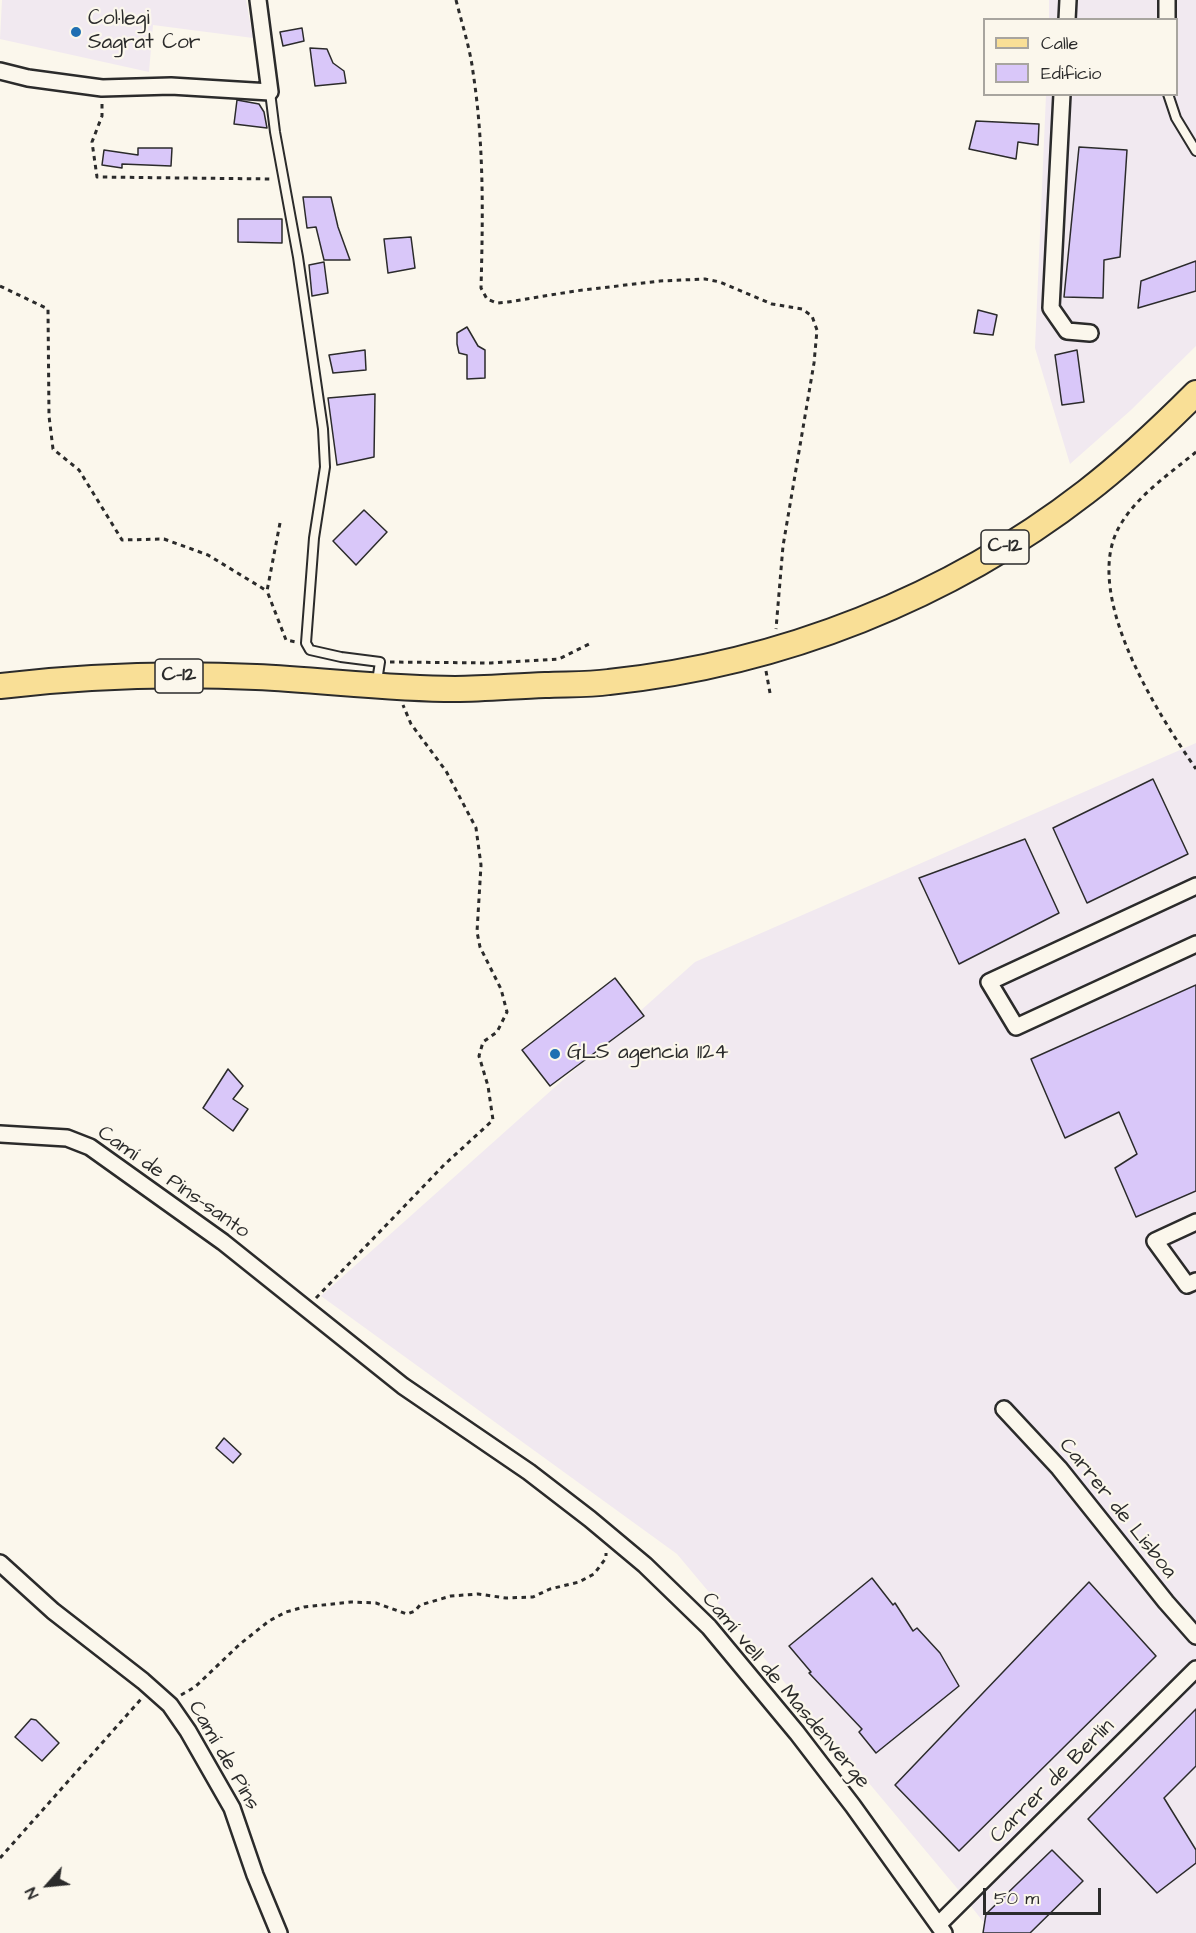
<!DOCTYPE html>
<meta charset="utf-8">
<style>
body{margin:0}
#map{position:relative;width:1196px;height:1933px;overflow:hidden;background:#fbf7ec;font-family:"Architects Daughter",sans-serif}
canvas{display:block}
.legend{position:absolute;left:983px;top:18px;width:195px;height:78px;box-sizing:border-box;background:#fbf7ec;border:2px solid #a8a59f;margin:0;padding:8px 10px;list-style:none;font-size:18px;color:#2b2b2b}
.legend li{display:flex;align-items:center;gap:12px;height:30px}
.legend b{width:30px;border:2px solid #a8a59f}
.north{position:absolute;left:18px;top:1855px;width:60px;height:60px;-webkit-text-stroke:4px #fbf7ec;paint-order:stroke;rotate:243deg;font-size:16px;font-weight:700;line-height:24px;text-align:center;color:#2b2b2b}
.north::after{content:'';display:block;margin:auto;width:21px;height:27px;background:#2b2b2b;clip-path:polygon(50% 0,100% 100%,50% 72%,0 100%)}
.scale{position:absolute;left:983px;top:1888px;width:118px;height:27px;box-sizing:border-box;border:3px solid #2b2b2b;border-top:0;padding-left:8px;font-size:18px;line-height:21px;white-space:nowrap;color:#2b2b2b;-webkit-text-stroke:4px #fbf7ec;paint-order:stroke}
</style>
<div id="map">
<canvas width="1196" height="1933"></canvas>
<ul class="legend">
<li><b style="height:8px;background:#f9df96"></b>Calle</li>
<li><b style="height:16px;background:#d9c7f9"></b>Edificio</li>
</ul>
<div class="north">N</div>
<div class="scale">50 m</div>
</div>
<script>
const ctx = document.querySelector('canvas').getContext('2d');
ctx.lineJoin = 'round';
function fillPath(path, color) { ctx.fillStyle = color; ctx.fill(path, 'evenodd'); }
function strokePath(path, color, width, dash) { ctx.strokeStyle = color; ctx.lineWidth = width; ctx.lineCap = dash ? 'butt' : 'round'; ctx.setLineDash(dash || []); ctx.stroke(path); }
function drawText(font, color, halo, rows, align = 'center') {
  ctx.font = font + ' "Architects Daughter",sans-serif'; ctx.lineWidth = 4.5; ctx.setLineDash([]); ctx.textBaseline = 'middle'; ctx.strokeStyle = halo; ctx.fillStyle = color; for (const [text, x, y, turn = 0] of rows) {
    ctx.save(); ctx.translate(x, y); ctx.rotate((+turn || 0) * Math.PI / 180); ctx.textAlign = isNaN(turn) ? turn : align; if (halo) ctx.strokeText(text, 0, 0); ctx.fillText(text, 0, 0); ctx.restore();
  }
}
fillPath(new Path2D(`
 M2 0H246L253 38 153 25 149 72 0 39Z
 M1049 0H1196V346L1131 410 1070 464 1035 348 1046 95 1176 94V20L1049 19Z
 M1196 743V1933H992L956 1887 677 1554 321 1296 695 962Z`), '#f1e9f0');
const building = new Path2D(`
 M302 28 304 41 283 46 280 32Z
 M310 48 327 49 333 63 344 71 346 83 315 86Z
 M237 100 259 104 264 112 267 128 234 124Z
 M976 121 1039 124 1038 145 1018 142 1016 159 969 149Z
 M1079 147 1127 150 1120 257 1104 260 1103 298 1064 297Z
 M138 148H172L171 166 122 164V168L102 165 104 150 138 155Z
 M303 197H331L338 227 350 260H324L316 227 307 228Z
 M238 219H282V243L238 242Z
 M411 237 415 268 388 273 384 239Z
 M1196 261V291L1138 308 1141 281Z
 M324 262 328 293 312 296 309 265Z
 M978 310 997 315 993 335 974 333Z
 M467 327 478 346 485 350V378L467 379V355L459 353 457 344V333Z
 M365 350 366 370 333 373 329 355Z
 M1077 350 1084 402 1062 405 1055 355Z
 M375 394 374 457 337 465 328 398Z
 M364 510 387 532 356 565 333 541Z
 M1153 779 1188 854 1087 903 1053 828Z
 M1025 839 1059 913 959 964 919 878Z
 M615 978 644 1016 550 1086 522 1050Z
 M1196 985V1191L1136 1217 1115 1168 1137 1154 1119 1112 1065 1138 1031 1059Z
 M228 1069 243 1086 233 1099 248 1109 233 1131 203 1108Z
 M224 1438 241 1454 233 1463 216 1448Z
 M872 1578 893 1605 895 1603 913 1631 917 1628 940 1653 959 1686 876 1753 859 1732 862 1729 809 1673 811 1672 789 1646Z
 M1089 1582 1156 1656 959 1851 895 1785Z
 M1196 1709V1766L1164 1798 1196 1850V1863L1157 1893 1088 1819Z
 M31 1719 36 1720 59 1743 42 1761 15 1737Z
 M1052 1850 1083 1881 1030 1933H983L986 1914Z`);
fillPath(building, '#d9c7f9');
strokePath(building, '#2b2b2b', 1.5);
const lane = new Path2D(`
 M270 92 275 132 298 257 323 429 325 467 314 538 306 643 310 650 341 657 380 662 377 681
 M1168 94 1176 118 1196 151`);
const street = new Path2D(`
 M1067 20 1068 0
 M1167 20V0
 M0 71 28 78 102 88 171 86 270 92 258 0
 M1062 94 1051 308 1067 331 1090 333
 M1196 886 989 982 1016 1027 1196 944
 M0 1134 67 1138 90 1147 223 1242 403 1386 529 1472 590 1519 645 1565 709 1627 797 1733 853 1806 944 1933
 M1196 1222 1155 1241 1187 1285 1196 1281
 M1004 1409 1059 1468 1166 1602 1196 1636
 M0 1563 53 1611 143 1681 170 1705 188 1731 232 1808 255 1875 279 1933
 M939 1924 1196 1669`);
const primary = new Path2D(`
 M0 686C85 676 171 673 256 677 322 680 389 689 455 689 485 689 515 686 545 685 566 684 588 685 609 682 781 664 949 598 1086 492 1125 462 1161 428 1196 393`);
strokePath(lane, '#2b2b2b', 12);
strokePath(street, '#2b2b2b', 20);
strokePath(primary, '#2b2b2b', 28);
strokePath(new Path2D(`
 M456 0C462 24 470 48 473 72 484 144 483 215 481 288L487 299 497 303 508 302 575 291 660 281 705 279 720 282 772 304 802 309 812 316 817 330 814 363 783 546 776 629
 M102 104V116L92 142 97 177 273 179
 M0 286 48 309 49 416 53 449 79 470 122 540 164 539 208 555 267 591
 M1196 452C1168 475 1135 497 1118 529 1083 597 1158 714 1196 769
 M280 523 267 591 286 640 296 642
 M390 662 491 663 559 659 589 644
 M766 671 770 693
 M316 1298 444 1165 493 1120 488 1086 479 1056 483 1042 497 1032 507 1012 501 989 480 947 477 932 481 865 476 828 446 771 411 724 403 705
 M181 1695 195 1687 240 1644 269 1621 286 1612 304 1607 351 1602 376 1603 407 1614 415 1611 420 1605 451 1596 478 1594 506 1598 533 1597 550 1589 579 1582 594 1574 606 1558V1553
 M0 1858 142 1698`), '#2b2b2b', 3, [4.5, 4.5]);
strokePath(lane, '#fbf7ec', 8);
strokePath(street, '#fbf7ec', 15);
strokePath(primary, '#f9df96', 24);
for (const [x, y, r, color] of [
 [76,32,6,"#1f6fb2"],
 [555,1054,6,"#1f6fb2"]
]) { const dot = new Path2D(); dot.arc(x, y, r, 0, 2 * Math.PI); ctx.fillStyle = color; ctx.fill(dot); strokePath(dot, '#fbf7ec', 2); }
for (const [x, y, w] of [
 [1005,547,48],
 [179,676,48]
]) { const box = new Path2D(); box.roundRect(x - w / 2, y - 17, w, 34, 4.5); ctx.fillStyle = '#fbf7ec'; ctx.fill(box); strokePath(box, '#2b2b2b', 1.5); }
drawText('bold 20px', '#2b2b2b', null, [
 ["C-12",1005,547],
 ["C-12",179,676]
]);
drawText('21px', '#2b2b2b', '#fbf7ec', [
 ["Col·legi",88,20],
 ["Sagrat Cor",88,44],
 ["GLS agencia 1124",567,1054]
], 'left');
drawText('21px', '#2b2b2b', '#fbf7ec', [
 ["Camí de Pins-santo",173,1183,35],
 ["Carrer de Lisboa",1117,1509,51],
 ["Camí vell de Masdenverge",785,1691,50],
 ["Camí de Pins",223,1756,60],
 ["Carrer de Berlín",1053,1782,-45]
]);
</script>
